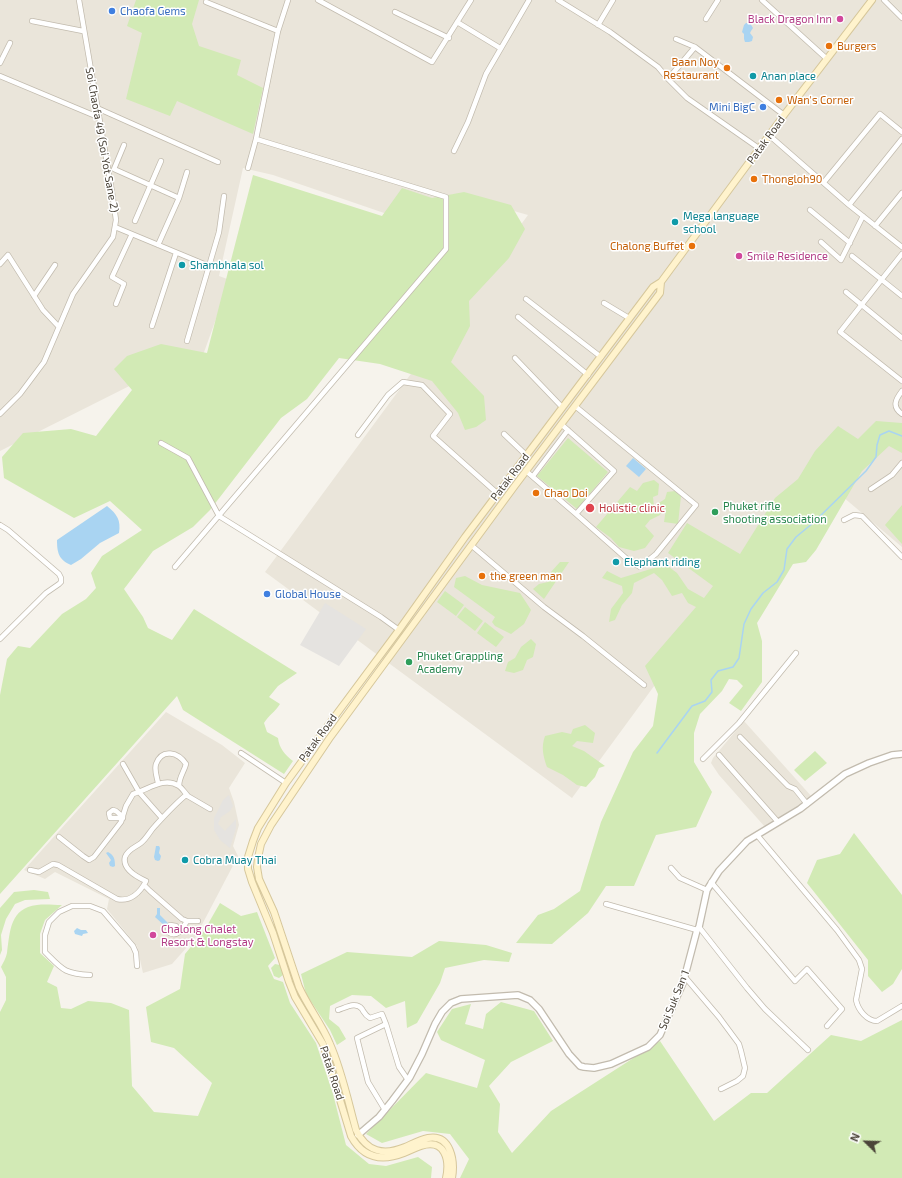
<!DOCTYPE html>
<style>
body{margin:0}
#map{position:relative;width:902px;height:1178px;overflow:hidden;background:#f6f3ec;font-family:"Exo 2",sans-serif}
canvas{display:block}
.north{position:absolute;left:846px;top:1122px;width:40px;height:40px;-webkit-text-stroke:3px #fff;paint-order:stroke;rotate:293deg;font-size:11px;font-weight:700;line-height:16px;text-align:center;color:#4b4439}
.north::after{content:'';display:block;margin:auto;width:14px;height:18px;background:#4b4439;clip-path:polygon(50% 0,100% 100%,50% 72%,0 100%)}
</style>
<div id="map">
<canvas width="902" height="1178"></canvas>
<div class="north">N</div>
</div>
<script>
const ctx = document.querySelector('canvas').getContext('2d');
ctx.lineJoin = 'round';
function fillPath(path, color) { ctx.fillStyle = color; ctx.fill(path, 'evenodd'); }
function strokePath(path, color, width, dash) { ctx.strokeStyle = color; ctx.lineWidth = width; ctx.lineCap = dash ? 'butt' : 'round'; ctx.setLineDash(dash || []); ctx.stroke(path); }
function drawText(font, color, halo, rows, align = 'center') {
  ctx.font = font + ' "Exo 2",sans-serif'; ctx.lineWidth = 3; ctx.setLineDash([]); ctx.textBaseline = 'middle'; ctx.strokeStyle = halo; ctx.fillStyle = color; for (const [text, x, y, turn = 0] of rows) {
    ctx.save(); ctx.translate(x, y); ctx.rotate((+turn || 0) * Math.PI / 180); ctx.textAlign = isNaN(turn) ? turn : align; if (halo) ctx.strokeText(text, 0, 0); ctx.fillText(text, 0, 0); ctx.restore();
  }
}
fillPath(new Path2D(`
 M0 0H902V547L836 491 811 472 572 798 265 572 528 215 454 194 390 215 273 175 243 168 219 276 230 280 203 355 197 352 0 451Z
 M166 712 222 745 245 763 229 788 234 802 239 825 233 846 238 856 195 938 172 964 143 973 137 946 107 909 109 899 55 872 45 879 24 870Z
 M744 721 812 797 765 827 719 775 711 763 713 758Z`), '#eae5da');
fillPath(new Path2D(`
 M136 0H199L192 24 199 46 241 60 237 75 263 88 253 134 177 101 170 116 126 99 142 33 127 26Z
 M253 175 382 216 402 188 432 198 464 192 511 205 525 229 509 258 469 301 470 326 451 362 484 396 486 420 476 427 465 430 458 413 432 381 380 364 339 358 307 399 281 418 210 510 193 527 153 551 124 589 143 617 148 628 172 640 194 609 297 673 278 686 269 697 280 704C275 712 269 715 264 723L267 732 278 738C279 748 285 755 293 761L284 774 183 710 177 696 0 894V695L7 659 18 646 30 648 62 614 86 599 96 588 91 573 102 556 142 530 110 501 74 518 4 478 2 457 23 433 71 429 96 436 132 390 114 369 127 356 161 344 207 353Z
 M876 421 902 423V453L889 446 862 471 816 550 806 562 793 564 757 623 762 641V682L741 711 729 703 743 686 737 680 729 679 722 691 700 714 694 733V762L712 792 696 827 656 835 634 886H606L588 913 552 944 516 943 538 915 554 909 580 891 601 822 633 752 653 726 658 694 645 666 696 607 688 603 682 593 672 596 662 580 654 573 634 583 632 593 622 605 615 620 609 622 611 609 623 593 622 586 602 578 607 571 621 578 654 568 661 561 677 573 688 589 704 598 713 586 668 553 687 523 740 554 775 498 798 479 815 451 838 426 858 439Z
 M568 438 608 472 577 509 537 476Z
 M654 480 659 484 658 495 653 497 654 506 665 499 667 492 675 491 681 496 678 524 664 522 666 509H662L660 515 650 520 645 526 654 536 645 548 634 551 619 547 611 538 596 527 630 487 637 491 643 483Z
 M902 505V544L885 525Z
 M560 562H569L544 599 533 589 539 584 548 582 551 572Z
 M465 576 482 585 520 593 531 610 524 624 511 634 495 626 492 622 495 617 454 587 456 578Z
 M445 591 464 605 456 616 437 602Z
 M465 607 483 621 475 631 457 617Z
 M485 622 504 637 496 647 477 633Z
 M531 639 536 644 533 657 527 660 523 670 514 673 505 671 508 662 515 658 521 647Z
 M585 725 595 733 593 743 577 741 572 746 584 751 605 766 599 768 595 777 586 787 577 785 563 775 547 767C543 756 541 747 545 736L562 732 571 734 573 729Z
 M815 751 827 763 805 781 794 770Z
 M854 833 902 895V969L893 984 882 992 868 976V960L807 883 817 860 840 854Z
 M34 890 48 892 50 899 25 900 15 904 6 919 1 935 2 950 0 955V908L14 892Z
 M220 903 241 916 257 912 275 958 268 966 274 979 283 982 290 1003 316 1043 333 1094 346 1145 369 1164 386 1166 418 1157 432 1167 431 1178H0V1012L6 1000V977L1 967C3 963 6 958 7 953 10 931 10 908 37 905 45 904 54 905 62 905L45 920 40 934V953L54 966 47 982 57 987 61 1008 71 1009 88 1001 111 1003 129 1010 132 1086 154 1112 198 1116 212 1083 174 1048 151 1042 146 1007 180 989 185 954 204 931Z
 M439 941 486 945 512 953 509 962 484 960 445 968 440 983 417 1023 407 1028 405 1001 386 1008 371 996 352 995 330 1006 329 1019 339 1027 346 1039 337 1045 330 1030 306 994 301 974 347 952 412 957Z
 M275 964 280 965 283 975 279 978 274 976 271 968Z
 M501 1002 534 1011 553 1041 511 1062 489 1086 500 1104 498 1132 512 1153 551 1111 660 1041 714 1121 751 1093H767L831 1035 861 1041 902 1020V1178H460L469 1159 450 1134 423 1131 382 1143 366 1134 426 1073 477 1088 485 1060 441 1040 437 1032 452 1009 471 1004 465 1024 483 1029 486 1014Z`), '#d2eab5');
fillPath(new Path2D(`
 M325 603 366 629 339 666 300 645Z
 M229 795 233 806 230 811 221 817 218 824 225 831 236 819V828L230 848 220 840 214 830V818L223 800Z`), '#e5e3e0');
fillPath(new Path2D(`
 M746 23H750L753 28 751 31 750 33 753 37 752 41 749 42H745L744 39V34L742 32 744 25Z
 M633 458 646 469 639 477 626 466Z
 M107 506C117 514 121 520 119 533L100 543 81 559 71 565C59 560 57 553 57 540Z
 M156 846H159L160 848 159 853 161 856 160 860 158 861 155 860 154 857Z
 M108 852C114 855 115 859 115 866L113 867 110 866 109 863 111 860 106 853Z
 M157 908H160V915L169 924 166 927 155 917 157 914Z
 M77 928 81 930H86L88 933 83 934 82 936 75 934 74 931Z`), '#a9d4f2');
strokePath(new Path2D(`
 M657 753 692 706 705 701 712 692 711 680 718 671 733 667 739 658 744 624 751 609 763 593 777 582 784 570 787 549 796 537 813 523 866 471 876 457 877 445 880 435 889 431 902 436`), '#a9d4f2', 1.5);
const minor = new Path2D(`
 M318 0 432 62 471 0
 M558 0 610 32 658 67 668 79 687 98 760 149
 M762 0 827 59
 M884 0 902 18
 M206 2 278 31
 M395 12 449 38
 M706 19 718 0
 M32 21 83 31
 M457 22 500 48
 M598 25 613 0
 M676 39 695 47 784 115
 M0 63 10 43
 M0 76 98 117
 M668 79 695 47
 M97 108 218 162
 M770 136 849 205 902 247
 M124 145 114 169 179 198
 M454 151 468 122 486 74 529 0
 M248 168 256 139
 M824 182 880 114 902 132
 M849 205 902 139
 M810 210 850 243
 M135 221 161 161
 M875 226 902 193
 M115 227 209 266
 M821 242 841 260 863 216
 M158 245 179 198 187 172
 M902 254 840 332 902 381
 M852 256 902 296
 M0 264 8 255 43 310 59 327
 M846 292 902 338
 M34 296 55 265
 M526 299 601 357
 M604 303 629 318
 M116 304 124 284 112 277 132 234
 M518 317 588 375
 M152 326 176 253
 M187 341 219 232 224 196
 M515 358 562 407
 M902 391C895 400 892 407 902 414
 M0 414 20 394 44 362 73 294 113 237 116 220 112 192 79 0
 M561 424 614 471 576 514 627 559 640 567 656 554 696 505 575 406
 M504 434 526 455
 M358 435 388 395 403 382 422 385 450 414 433 436 498 494
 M161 443 188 458 219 516 381 617 399 630
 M526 471 576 514
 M533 476 568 430
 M871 489 892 475 902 463
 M844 520 854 515 862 516 902 557
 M0 525 8 530 59 574 61 578V582L59 584 46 593 0 639
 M471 545 544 607 583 636 644 685
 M175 567 446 249V197L256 139 278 31 288 0
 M740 737 788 786 795 789 807 804
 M241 753 286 783
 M719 755 778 822
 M703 759 739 723 796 653
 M123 764 139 792 162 818
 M158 783C157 777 154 770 156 764 162 748 178 752 186 764 184 772 179 777 179 786
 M123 818H110L109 813 113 810 116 811 123 817
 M757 835 837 930 859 960 862 969 856 1000C858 1010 867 1021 877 1021L902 1006
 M59 837 83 856 89 860 94 857 121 822 126 806 133 794C148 790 164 776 179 786 182 788 185 793 188 796
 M671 868 680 878 707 890
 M30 870 39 872 53 864 58 865 117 899C130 902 140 893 146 881 137 877 122 869 125 857 128 849 136 847 141 843 147 838 150 831 155 826 165 815 175 804 186 795L210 809
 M711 882 795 981 807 969 842 1009 827 1026
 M144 885 150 891 182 919 187 921H198
 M606 904 697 930
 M699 927 747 988 765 1009 808 1050
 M181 931 177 929 176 926 170 925 168 929V932C177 939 183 928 187 921
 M90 975C64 974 62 969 45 952V935L49 922 59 912 72 906H90L103 911 133 946 136 953 137 966
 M685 977 719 1017 739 1044 741 1051 745 1068 743 1076 737 1081 721 1089
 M338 1010C345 1008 356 1001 362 1009 365 1014 365 1015 370 1018L382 1014 386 1024
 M385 1110 368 1082 357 1038 386 1024 399 1067 408 1080`);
const tertiary = new Path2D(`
 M358 1135 379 1117 392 1101 410 1077 422 1054 435 1024 442 1012 451 1003 461 999 518 995 530 1000 539 1009 569 1054 580 1066 584 1067 594 1068 611 1064 648 1047 660 1035 683 983 697 930 699 927 707 890 719 871 747 841 800 809 845 774 869 763 892 755 902 754`);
const secondary = new Path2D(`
 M446 1178C450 1160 445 1138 421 1146 415 1148 409 1151 404 1153 381 1162 363 1158 351 1136L323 1044 295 997 289 982 273 933 252 882 248 869V857L253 841 258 828 286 783 318 739 399 630 465 537 653 287 661 282 784 115 872 0
 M452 1178C455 1161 451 1134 428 1138 419 1140 412 1144 405 1147 383 1156 367 1152 356 1130 348 1101 342 1071 330 1044 322 1024 308 1007 299 987L274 912 259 879 257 867 258 858 261 844 271 825 329 739 514 487 660 293 661 282`);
strokePath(minor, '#c2bbae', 6);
strokePath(tertiary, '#c2bbae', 8);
strokePath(secondary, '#d6c79b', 8);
strokePath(minor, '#fff', 4.5);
strokePath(tertiary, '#fff', 5.5);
strokePath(secondary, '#fff3cd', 6);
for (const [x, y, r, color] of [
 [112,11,4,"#3f7fe0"],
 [840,19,4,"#d1479c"],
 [829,46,4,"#e8710a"],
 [727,68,4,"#e8710a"],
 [753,76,4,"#0f9aa8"],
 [779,100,4,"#e8710a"],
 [763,107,4,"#3f7fe0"],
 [754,179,4,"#e8710a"],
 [675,222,4,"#0f9aa8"],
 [692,246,4,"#e8710a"],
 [739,256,4,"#d1479c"],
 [182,265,4,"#0f9aa8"],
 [536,493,4,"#e8710a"],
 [590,508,5,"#e0444e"],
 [715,512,4,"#2e9e5b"],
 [616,562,4,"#0f9aa8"],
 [482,576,4,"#e8710a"],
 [267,594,4,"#3f7fe0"],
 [409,662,4,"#2e9e5b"],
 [185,860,4,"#0f9aa8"],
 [153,935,4,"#d1479c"]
]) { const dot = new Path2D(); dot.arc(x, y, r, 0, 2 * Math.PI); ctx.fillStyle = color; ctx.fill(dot); strokePath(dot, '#fff', 1.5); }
drawText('11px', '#366cbe', '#fff', [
 ["Chaofa Gems",120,11],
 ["Mini BigC",755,107,"right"],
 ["Global House",275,594]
], 'left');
drawText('11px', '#b23c85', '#fff', [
 ["Black Dragon Inn",832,19,"right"],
 ["Smile Residence",747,256],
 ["Chalong Chalet",161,929],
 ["Resort & Longstay",161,942]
], 'left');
drawText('11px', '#c56008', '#fff', [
 ["Burgers",837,46],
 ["Baan Noy",719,62,"right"],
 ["Restaurant",719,75,"right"],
 ["Wan's Corner",787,100],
 ["Thongloh90",762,179],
 ["Chalong Buffet",684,246,"right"],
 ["Chao Doi",544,493],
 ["the green man",490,576]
], 'left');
drawText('11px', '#0d838f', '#fff', [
 ["Anan place",761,76],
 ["Mega language",683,216],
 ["school",683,229],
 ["Shambhala sol",190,265],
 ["Elephant riding",624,562],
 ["Cobra Muay Thai",193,860]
], 'left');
drawText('11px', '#4b4439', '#fff', [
 ["Soi Chaofa 49 (Soi Yot Sane 2)",102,140,80],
 ["Patak Road",766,140,-54],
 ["Patak Road",510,477,-53],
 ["Patak Road",318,738,-54],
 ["Soi Suk San 1",674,1000,-68],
 ["Patak Road",332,1073,72]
]);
drawText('11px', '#27864d', '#fff', [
 ["Phuket rifle",723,506],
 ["shooting association",723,519],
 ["Phuket Grappling",417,656],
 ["Academy",417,669]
], 'left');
drawText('11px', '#be3a42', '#fff', [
 ["Holistic clinic",599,508]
], 'left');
</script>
